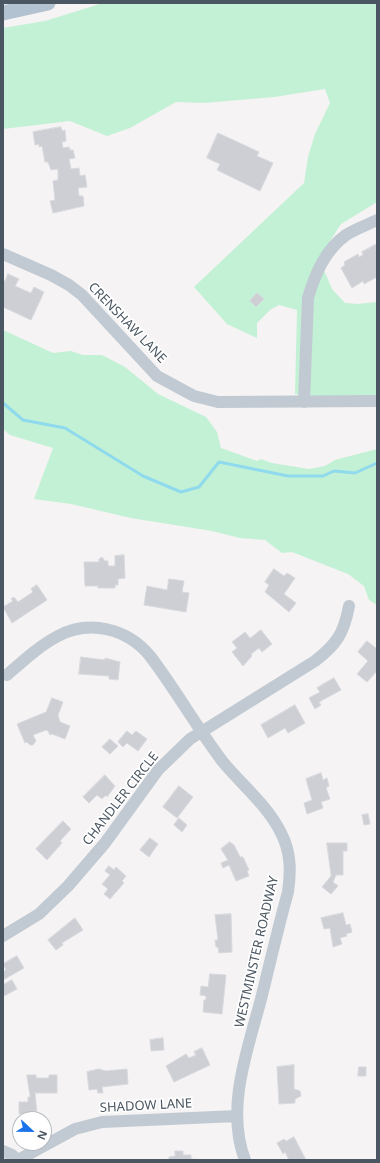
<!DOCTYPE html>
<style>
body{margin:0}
#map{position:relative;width:380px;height:1163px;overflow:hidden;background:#f5f3f3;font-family:"Noto Sans",sans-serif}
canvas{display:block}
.frame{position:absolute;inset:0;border:4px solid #4a5661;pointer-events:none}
.north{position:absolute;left:12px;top:1111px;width:40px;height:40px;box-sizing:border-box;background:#fff;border:1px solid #b7bbc0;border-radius:50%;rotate:112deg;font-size:11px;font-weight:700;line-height:16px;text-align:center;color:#4a5661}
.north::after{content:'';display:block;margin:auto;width:14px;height:18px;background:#1a73e8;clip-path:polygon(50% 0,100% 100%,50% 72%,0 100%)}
</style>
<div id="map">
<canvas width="380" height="1163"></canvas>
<div class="frame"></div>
<div class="north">N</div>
</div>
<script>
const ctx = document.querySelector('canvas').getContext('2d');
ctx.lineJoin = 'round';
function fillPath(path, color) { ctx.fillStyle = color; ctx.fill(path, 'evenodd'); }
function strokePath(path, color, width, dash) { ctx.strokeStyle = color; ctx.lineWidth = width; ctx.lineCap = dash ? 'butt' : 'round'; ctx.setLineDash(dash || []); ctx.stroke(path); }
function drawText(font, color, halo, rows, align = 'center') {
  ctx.font = font + ' "Noto Sans",sans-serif'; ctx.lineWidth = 3.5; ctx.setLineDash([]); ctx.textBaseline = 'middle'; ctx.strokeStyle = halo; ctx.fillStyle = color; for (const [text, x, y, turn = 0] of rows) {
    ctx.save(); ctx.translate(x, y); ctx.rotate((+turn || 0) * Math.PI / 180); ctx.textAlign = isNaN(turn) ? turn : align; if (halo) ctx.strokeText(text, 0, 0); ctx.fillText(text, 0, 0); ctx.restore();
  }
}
fillPath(new Path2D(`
 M103 3H377V202L341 224 319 258 332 289 345 303 358 304 377 302V396L326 397 295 394 297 310 279 305 270 310 257 323V338L227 324 194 287 304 183 308 157 315 134 330 103 325 89 274 97 204 103 176 102 130 128 107 136 70 121 3 129V28L45 21Z
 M3 330 53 353 71 351 83 355H102L125 367 158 394 206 417 217 432 221 448 257 461 261 459 272 463 309 469 325 466 335 460 377 449V605L369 600 364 586 348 574 292 552 282 553 265 540 240 538 212 531 131 518 71 504 34 499 53 448 10 435 3 429Z`), '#c3f1d5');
strokePath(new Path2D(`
 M3 403 23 420 65 428 143 476 181 492 199 487 219 462 288 476H323L334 471 355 473 377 463`), '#90daee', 3);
const building = new Path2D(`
 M61 127 62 131 65 130 66 141 62 142 63 148 69 147 70 150H73L75 158 69 159 71 169 79 168 80 176 85 175 87 187 78 188 79 196H83L84 206 53 213 50 201 55 200 53 181 58 180V169L51 170 48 162H45L42 146 39 147V144L35 145 33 132Z
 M218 133 259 152 257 156 273 163 260 191 217 170 220 164 207 158Z
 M377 244V277L364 284 363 281 352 288 341 268 345 265 344 262 358 254 359 257 363 255 362 252Z
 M8 274 19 279 15 286 31 293 34 287 44 292 31 320 3 307V280L5 281Z
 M257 293 264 299 256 307 250 301Z
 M124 555 125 578 118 579V585H115V588H98V586H85L84 562H99V559L102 557 105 561H108V566H115V556Z
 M274 569 284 576 287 573 295 578 284 594 296 603 289 612 265 592 269 585 265 582Z
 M169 579 184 581 182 592 189 593 186 612 144 605 147 586 167 590Z
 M37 585 47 600 12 623 3 607 13 601 11 599 14 597 18 602 33 592 31 589Z
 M261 630 272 644 262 652 259 648 251 654 252 656 243 666 232 652 237 648 232 642 245 632 250 638Z
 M367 641 377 649V671L367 682 357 674 368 661 358 652Z
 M81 657 105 660V658L120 662 118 680 109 679V676L79 674Z
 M334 678 341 690 319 702 321 705 315 709 309 698 320 692 317 688Z
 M52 698 63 702 58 715 60 722 70 726 65 739 52 734 50 735 48 731 46 730 33 735 36 741 33 745H30L27 742 25 743 17 724 46 712Z
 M295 705 305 723 288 733 285 728 268 738 261 725Z
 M127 731 132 735 136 731 147 739 138 751 127 743 123 747 118 742Z
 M110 739 118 746 110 754 102 747Z
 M321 773 323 780 327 778 329 786 326 788 330 799 321 802 323 808 307 814 304 803 312 800 306 779Z
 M105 775 115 786 107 797 106 795 102 799 97 795 89 803 83 797Z
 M179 786 193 797 177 818 163 807Z
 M368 814 370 824 364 825 362 815Z
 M179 818 187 825 182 832 174 825Z
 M63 821 71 829 60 841 62 843 47 860 36 849Z
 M150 838 158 844 149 857 140 850Z
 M230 842 234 845 240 857H243L249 870 247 871 249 876 236 881 229 865 223 868 221 863 228 860 221 849Z
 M327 843H347V851H343V875H336L333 882 338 886 331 894 322 887 331 876Z
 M109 866 114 870 116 867 126 876 122 881 124 883 110 899 104 894 108 889 102 884 110 875 105 871Z
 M343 913 346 925 350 924 352 932 346 934 347 936 340 938 342 944 333 947 330 928 324 929 321 918Z
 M231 914 232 952 219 953 218 947H216L215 940H218L215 915Z
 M75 918 83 930 62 943 63 945 56 950 48 940Z
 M17 956 24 968 3 980V972L6 970 3 964Z
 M210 974 226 975 222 1014 203 1012 204 1000H206V996L200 995 201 986 208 987Z
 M12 980 17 989 4 996 3 985Z
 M163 1038 164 1050 151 1051 150 1040Z
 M202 1048 210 1065 174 1082 166 1066 186 1054 189 1058 196 1055 194 1052Z
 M294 1065V1089L300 1091 301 1096 295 1099V1103L279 1104 277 1067Z
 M359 1067H366V1076H358Z
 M99 1069 106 1071 127 1069 128 1084 102 1087 103 1093H98L97 1089 89 1090 87 1072Z
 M27 1075H36V1078H49V1075H57V1093H35L37 1114H19V1102H28V1097H30Z
 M294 1137 306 1160H289L285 1152 283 1154 277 1143 284 1139 286 1141Z
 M175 1151H183V1155H191V1159L206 1160H169V1157L175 1156Z`);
fillPath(building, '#cdcfd5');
strokePath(building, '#d7d9de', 1);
strokePath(new Path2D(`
 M3 254 51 275 69 285 82 295 157 376 194 396 218 402 377 401
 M304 402 308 298C315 274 325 250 346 235 355 229 367 225 377 220
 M7 675C23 661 39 646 58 636 90 619 128 629 150 656 176 690 197 728 223 762 242 785 268 806 281 833 291 852 291 871 288 892 278 928 270 963 261 999 248 1049 225 1108 245 1160
 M3 936 39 914 68 886 105 843 158 770 190 739 315 661C337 644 344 633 349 606
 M3 1151 12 1155 18 1160
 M18 1160 75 1129 102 1122 237 1116`), '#c1cad2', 12);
strokePath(new Path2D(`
 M3 13 48 3`), '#b3c2d1', 15);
drawText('13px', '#4a5661', '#fff', [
 ["CRENSHAW LANE",127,323,46],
 ["CHANDLER CIRCLE",121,799,-52],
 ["WESTMINSTER ROADWAY",257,952,-77],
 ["SHADOW LANE",146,1106,-3]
]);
</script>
